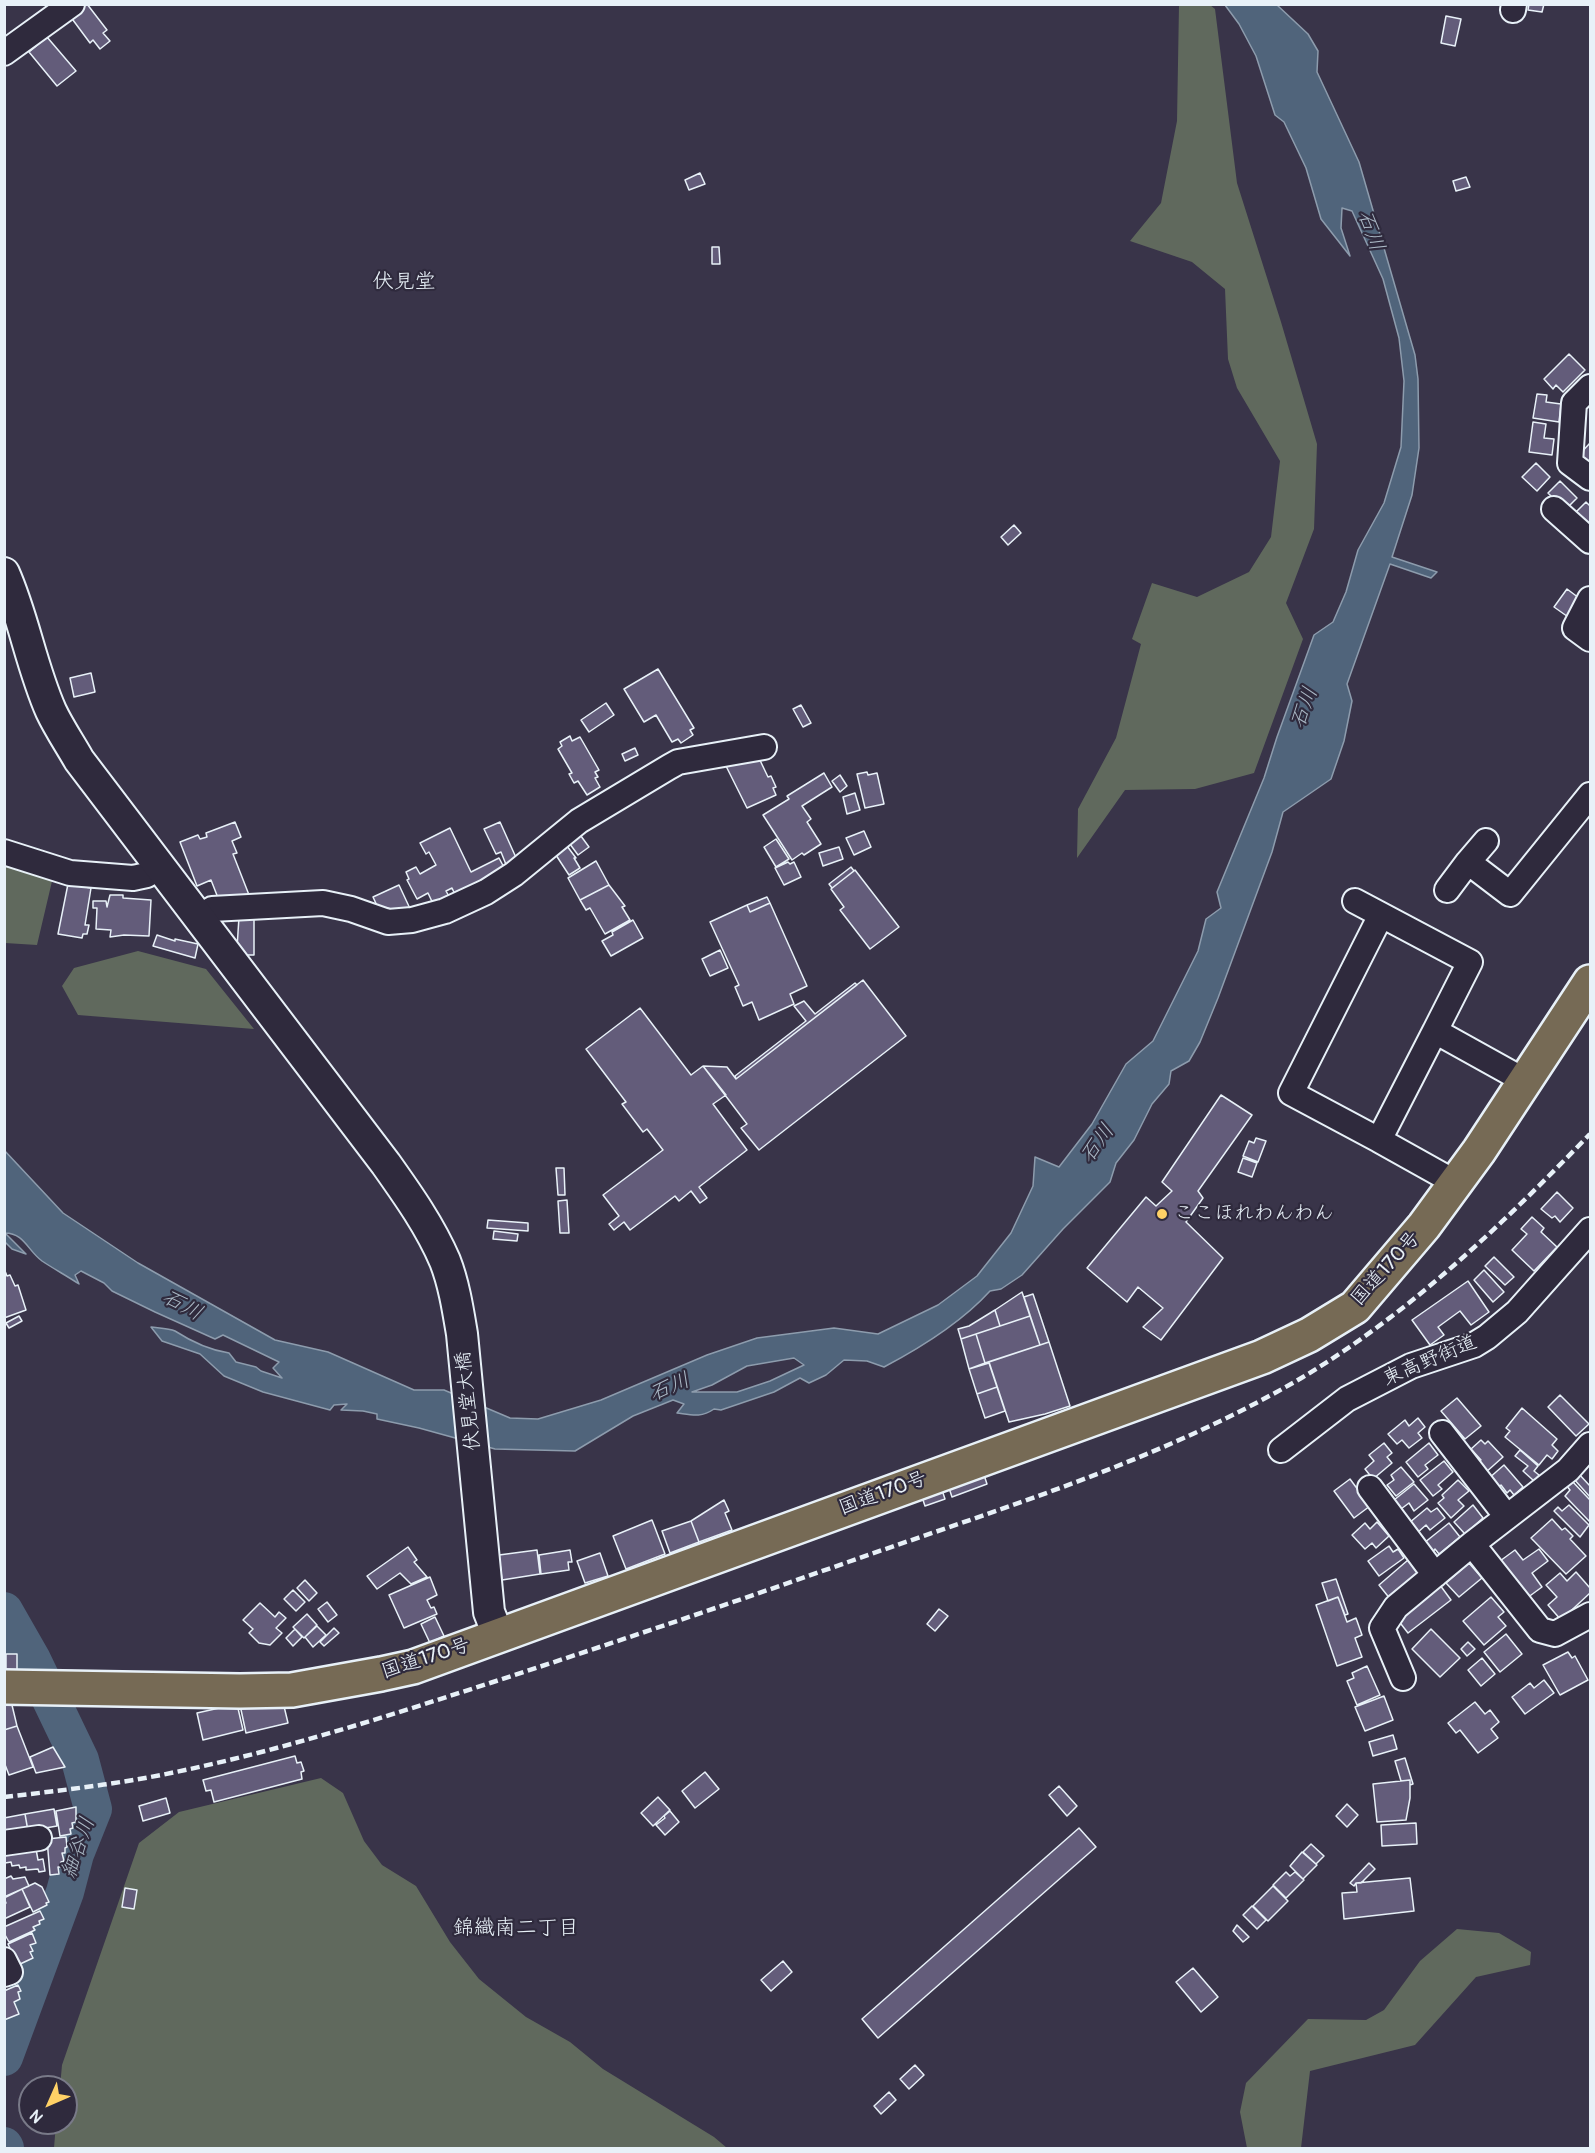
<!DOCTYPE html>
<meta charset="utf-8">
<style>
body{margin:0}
#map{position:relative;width:1595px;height:2153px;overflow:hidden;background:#393449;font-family:Pangolin,sans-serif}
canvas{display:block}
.frame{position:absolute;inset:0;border:6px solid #e8f1f8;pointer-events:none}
.north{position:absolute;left:18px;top:2075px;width:60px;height:60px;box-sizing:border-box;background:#2f2a3d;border:2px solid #797a88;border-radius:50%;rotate:225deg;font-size:16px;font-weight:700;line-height:24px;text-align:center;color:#e8f1f8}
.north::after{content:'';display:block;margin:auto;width:21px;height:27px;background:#ffd166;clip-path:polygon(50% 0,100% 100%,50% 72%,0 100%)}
</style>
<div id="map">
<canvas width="1595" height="2153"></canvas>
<div class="frame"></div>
<div class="north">N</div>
</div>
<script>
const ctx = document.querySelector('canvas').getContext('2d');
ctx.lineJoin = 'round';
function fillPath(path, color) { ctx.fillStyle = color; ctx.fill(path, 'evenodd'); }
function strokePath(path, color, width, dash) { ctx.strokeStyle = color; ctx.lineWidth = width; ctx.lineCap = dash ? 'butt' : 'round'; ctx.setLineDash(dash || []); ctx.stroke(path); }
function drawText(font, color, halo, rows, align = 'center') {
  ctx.font = font + ' Pangolin,"Klee One",sans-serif'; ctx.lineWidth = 4.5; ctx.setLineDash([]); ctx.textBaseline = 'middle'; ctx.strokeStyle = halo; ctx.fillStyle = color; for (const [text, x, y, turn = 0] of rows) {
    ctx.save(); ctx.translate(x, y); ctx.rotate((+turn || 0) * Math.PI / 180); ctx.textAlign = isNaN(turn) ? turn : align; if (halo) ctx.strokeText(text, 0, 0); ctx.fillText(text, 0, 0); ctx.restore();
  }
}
fillPath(new Path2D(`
 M1179 5H1210L1215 9 1237 183 1281 322 1317 444 1314 529 1286 603 1303 639 1254 773 1195 789 1125 790 1077 858 1078 809 1116 738 1141 644 1132 639 1152 583 1197 597 1249 572 1271 537 1280 461 1237 388 1228 359 1225 289 1192 262 1130 241 1161 203 1177 121Z
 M4 862 53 877 37 945 5 943Z
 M138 951 206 969 254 1029 78 1015 62 986 74 968Z
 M321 1778 343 1793 364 1841 382 1865 416 1886 450 1942 479 1979 526 2017 570 2042 603 2069 714 2137 727 2148H54L56 2123H66V2087H60L62 2065 139 1843 179 1812Z
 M1457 1929 1499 1933 1531 1952 1530 1965 1476 1977 1415 2045 1310 2071 1301 2148H1247L1240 2112 1246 2083 1308 2019 1366 2020 1384 2010 1420 1961Z`), '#60695d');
const water = new Path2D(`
 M1225 5H1277L1308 34 1318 51 1317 72 1359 162 1415 355 1418 379 1419 448 1412 495 1392 557 1437 572 1431 578 1390 564 1347 684 1352 701 1344 741 1331 779 1283 812 1272 852 1218 998 1200 1042 1189 1061 1171 1071 1169 1084 1152 1104 1134 1140 1116 1163 1110 1182 1063 1229 1022 1275 1001 1289 990 1291C961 1323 922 1347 884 1367L867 1361 844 1360 826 1375 809 1383 800 1378 774 1392 721 1410 714 1409C701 1418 692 1415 677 1413L684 1404 673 1400 633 1416 575 1451 495 1449 419 1428 377 1419V1414L363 1411 341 1410 347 1404 334 1405 330 1410 263 1392 224 1376 200 1354 162 1341 151 1327C158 1328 169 1328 175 1331 192 1342 209 1350 229 1353L236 1362 256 1367 261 1371 282 1378 273 1368 279 1362 223 1335 215 1339 155 1312 112 1291 104 1283 81 1271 75 1275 79 1284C67 1276 54 1269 42 1261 28 1251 24 1233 5 1233L26 1254 12 1249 5 1242 4 1150 63 1213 138 1263 275 1340 328 1352 414 1390H444L510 1418 538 1419 601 1400 707 1355 757 1338 834 1328 878 1334 938 1305 977 1276 1011 1233 1033 1186 1035 1157 1059 1167 1092 1124 1126 1064 1153 1041 1198 951 1206 919 1221 908 1217 892 1264 778 1277 737 1314 635 1333 622 1346 592 1358 550 1384 503 1401 447 1404 381 1399 338 1383 279 1352 211 1342 208 1341 228 1350 256 1321 219 1306 168 1284 122 1275 115 1256 56 1239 24ZM794 1358 804 1365 770 1381 737 1392H692L712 1385 747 1366Z`);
fillPath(water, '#50647b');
strokePath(water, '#8d9cad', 1.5);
strokePath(new Path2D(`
 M4 1611 32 1660 80 1760 93 1809 75 1854 65 1892 4 2057
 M4 2146 5 2148`), '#50647b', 38);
const building = new Path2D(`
 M87 4 107 30 103 33 110 41 100 49 93 40 90 43 70 16Z
 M1529 4H1544L1542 12 1528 10Z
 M1446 16 1461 19 1455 46 1441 43Z
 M47 37 76 71 57 86 29 52Z
 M700 173 705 184 689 190 685 180Z
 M1466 177 1470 187 1456 191 1453 181Z
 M712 247H719L720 264H712Z
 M1569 354 1585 370 1563 392 1556 385 1553 389 1544 379Z
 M1537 394 1547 395 1546 402 1561 404 1559 422 1533 418Z
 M1533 422 1546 424 1544 438 1554 439 1552 455 1529 452Z
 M1590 443V468L1578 456Z
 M1536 463 1550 477 1537 491 1522 477Z
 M1560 481 1577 498 1565 510 1548 493Z
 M1586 502 1590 506V532L1573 515Z
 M1014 525 1021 533 1008 545 1001 537Z
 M1567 589 1583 601 1571 619 1554 607Z
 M658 669 694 728 690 730 693 735 681 743 678 739 672 742 656 715 644 722 624 689Z
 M91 673 95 692 74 697 70 678Z
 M606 703 614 715 589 732 581 720Z
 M801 705 811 723 803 727 793 709Z
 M570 736 572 741 580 737 599 770 595 772 598 777 595 778 600 787 587 795 578 781 574 783 569 774 572 773 558 749 562 746 560 742Z
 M635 748 638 755 625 761 622 754Z
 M757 754 768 777 771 776 776 787 773 788 776 795 747 808 725 764Z
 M867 772 868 775 877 773 884 804 865 808 857 774Z
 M824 773 832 787 802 806 811 819 807 822 821 844 804 855 802 853 792 860 763 815 789 799 787 796Z
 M840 775 847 786 840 792 832 781Z
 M855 793 860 810 847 814 843 797Z
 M235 822 241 837 232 841 237 853 233 854 251 900 220 903 211 880 197 886 180 842 198 835 200 839 207 837 206 833Z
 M500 822 518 862 507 867 501 852 496 854 484 829Z
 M450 828 471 872 499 858 507 873 457 899 452 888 446 891 451 900 435 908 428 893 417 899 407 880 409 879 406 872 416 867 420 874 436 865 429 852 426 854 420 843Z
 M864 831 871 847 854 855 846 838Z
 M578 832 589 847 578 855 567 840Z
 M776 839 789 859 776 867 764 847Z
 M564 842 576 858H574L580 868 569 875 552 849Z
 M839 847 843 859 823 866 819 853Z
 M596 861 609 885 580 900 568 878Z
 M788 862 790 864 794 862 801 877 784 885 775 868Z
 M851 867 854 871 832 888 829 884Z
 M855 870 899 927 870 949 840 910 844 907 831 889Z
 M68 884 91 888 85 925H89L87 934H83L82 938 58 934Z
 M399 885 413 915 379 910 373 897Z
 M609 885 625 906 622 907 630 920 605 934 590 908 586 910 580 900Z
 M110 895H123V898L151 900 149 936 124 935 110 937 111 930 96 929 97 908H93V901H106L107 907Z
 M767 897 770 903 750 912 747 905Z
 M770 903 807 986 790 994 794 1004 759 1020 752 1002 743 1006 735 987 739 985 710 922 747 905 750 912Z
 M239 917H254V955H243L237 948Z
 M633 920 643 938 611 956 602 941 613 935 612 932Z
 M157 935 175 941V939L198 944 195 958 153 946Z
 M720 950 728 968 710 976 702 959Z
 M863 980 906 1036 759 1150 741 1128 747 1124 703 1066 727 1067 736 1079Z
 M855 983 857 985 736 1079 735 1076 806 1021 794 1006 804 1001 815 1014Z
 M640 1008 691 1075 703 1066 726 1095 713 1104 747 1150 699 1187 707 1198 700 1203 691 1191 679 1201 675 1196 630 1230 624 1222 614 1230 609 1224 619 1216 603 1195 663 1150 647 1129 643 1132 622 1104 626 1102 586 1049Z
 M1221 1095 1252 1115 1198 1191 1203 1198 1186 1222 1223 1258 1161 1340 1143 1327 1163 1308 1138 1287 1127 1302 1087 1268 1146 1197 1156 1206 1172 1191 1162 1182Z
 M1256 1138 1266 1141 1258 1162 1243 1156 1249 1141 1254 1143Z
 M1243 1158 1257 1163 1252 1177 1238 1172Z
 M556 1168H564L565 1195H558Z
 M1557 1192 1573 1208 1560 1222 1555 1216 1552 1218 1541 1209Z
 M567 1200 569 1233H560L558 1201Z
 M1532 1217 1544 1228 1541 1232 1557 1247 1534 1271 1512 1250 1527 1234 1521 1229Z
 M488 1220 528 1223V1231L487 1228Z
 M494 1231 518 1234 517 1241 493 1239Z
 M1494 1257 1514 1277 1505 1285 1485 1266Z
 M1484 1270 1504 1292 1493 1302 1474 1280Z
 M5 1271 7 1276 10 1275 15 1286 18 1285 26 1310 4 1318Z
 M1468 1281 1489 1312 1471 1325 1460 1311 1438 1327 1444 1335 1430 1345 1412 1320Z
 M1022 1292 1030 1316 1000 1326 995 1310Z
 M1033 1294 1049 1342 1040 1345 1024 1297Z
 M995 1310 1000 1326 961 1339 958 1329 969 1326Z
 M19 1316 22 1321 9 1328 6 1323Z
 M1030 1316 1040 1345 985 1363 976 1334Z
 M976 1334 985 1363 969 1369 961 1339Z
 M1049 1342 1070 1406 1045 1414 1009 1422 989 1362Z
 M989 1363 997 1387 977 1394 969 1369Z
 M997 1387 1005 1411 985 1418 977 1394Z
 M1560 1395 1589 1424 1576 1436 1548 1407Z
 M1457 1398 1481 1426 1465 1439 1441 1411Z
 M1522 1408 1557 1439 1552 1445 1558 1451 1552 1459 1547 1455 1539 1465 1505 1437 1510 1431 1506 1428Z
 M1418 1418 1425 1427 1418 1433 1422 1438 1409 1448 1402 1440 1397 1444 1388 1434 1405 1420 1409 1426Z
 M1481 1440 1485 1444 1488 1441 1503 1457 1485 1473 1477 1463 1481 1460 1471 1449Z
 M1384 1443 1392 1453 1387 1457 1392 1463 1373 1479 1365 1469 1374 1461 1369 1455Z
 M1429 1443 1438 1455 1425 1465 1428 1469 1418 1477 1406 1462Z
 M1520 1450 1538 1466 1534 1471 1539 1475 1534 1481 1523 1471 1528 1466 1515 1456Z
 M1444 1461 1453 1472 1438 1485 1442 1489 1433 1496 1420 1480Z
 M1504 1465 1523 1487 1514 1495 1510 1490 1507 1493 1501 1485 1497 1489 1488 1479Z
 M1401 1467 1414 1482 1396 1496 1387 1485 1394 1480 1391 1475Z
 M983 1472 987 1484 952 1497 948 1485Z
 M1578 1473 1590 1486V1497L1573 1478Z
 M1350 1479 1370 1506 1354 1518 1334 1491Z
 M1458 1480 1469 1491 1458 1500 1464 1506 1451 1518 1438 1503 1444 1498 1442 1495Z
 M1571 1480 1590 1500V1522L1565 1496 1570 1490 1566 1485Z
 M1414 1484 1428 1500 1414 1511 1409 1503 1401 1509 1394 1500Z
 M941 1487 945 1499 925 1506 921 1494Z
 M724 1500 729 1511 725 1513 732 1530 699 1542 691 1521Z
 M1473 1505 1483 1518 1465 1534 1454 1522Z
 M1569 1505 1589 1525 1580 1537 1554 1511 1558 1507 1562 1511Z
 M1427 1508 1431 1512 1437 1508 1445 1518 1430 1530 1426 1525 1417 1533 1409 1523Z
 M1552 1519 1562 1530 1565 1528 1573 1536 1570 1539 1586 1556 1566 1574 1531 1538Z
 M652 1520 665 1554 626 1569 613 1536Z
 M691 1521 699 1542 670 1553 662 1531Z
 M1377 1522 1389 1536 1376 1548 1372 1543 1365 1549 1352 1535 1365 1523 1370 1529Z
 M1449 1523 1460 1537 1439 1554 1435 1549 1432 1553 1424 1543Z
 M1389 1546 1393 1552 1398 1549 1404 1558 1379 1576 1368 1561Z
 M408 1547 417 1560 414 1562 427 1577 411 1584 400 1573 377 1589 367 1576Z
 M1539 1549 1548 1561 1532 1573 1542 1587 1527 1598 1500 1561 1515 1550 1523 1560Z
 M537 1550 540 1574 502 1580 499 1555Z
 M570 1550 572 1562H568L569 1570 541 1574 539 1555Z
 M600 1553 608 1576 585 1583 577 1561Z
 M1408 1560 1421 1575 1391 1600 1379 1585Z
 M1469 1563 1482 1578 1459 1597 1446 1583Z
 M1576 1572 1590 1588V1593L1561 1620 1548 1605 1557 1597 1546 1585 1560 1573 1567 1581Z
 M430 1577 437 1595 427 1600 431 1608 434 1607 437 1614 404 1628 389 1595Z
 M1336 1579 1348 1614 1345 1615 1338 1597 1328 1601 1322 1583Z
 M305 1580 317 1593 309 1601 297 1588Z
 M1437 1581 1451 1600 1408 1633 1394 1615Z
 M293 1590 305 1602 296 1611 284 1599Z
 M1338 1597 1347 1622 1356 1618 1362 1635 1355 1638 1362 1657 1337 1666 1316 1605Z
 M1491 1597 1504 1612 1498 1617 1506 1626 1484 1645 1463 1621Z
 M327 1602 337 1615 328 1622 318 1609Z
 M260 1603 275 1617 279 1612 286 1618 276 1628 282 1633 270 1645 259 1643 249 1633 253 1629 243 1620Z
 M939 1609 948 1616 935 1631 927 1624Z
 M307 1614 317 1625 304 1638 293 1627Z
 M435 1617 444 1636 430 1643 421 1624Z
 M317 1626 326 1635 313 1647 305 1637Z
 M334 1628 339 1633 324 1646 320 1642Z
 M295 1629 302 1637 293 1646 286 1638Z
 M1431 1629 1460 1658 1440 1677 1412 1649Z
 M1506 1634 1522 1654 1500 1672 1484 1652Z
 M1468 1642 1475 1649 1467 1656 1461 1649Z
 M1568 1652 1572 1658 1575 1656 1588 1680 1560 1695 1543 1665Z
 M6 1654H17V1671H6Z
 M1482 1658 1495 1674 1481 1686 1468 1670Z
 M1367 1666 1380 1695 1357 1705 1347 1681 1354 1678 1352 1673Z
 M1544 1680 1554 1693 1525 1714 1512 1697 1530 1683 1534 1688Z
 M1384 1696 1393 1720 1365 1731 1355 1707Z
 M4 1701H11L17 1726 4 1730Z
 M283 1702 288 1723 246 1733 240 1705Z
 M1475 1702 1485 1714 1490 1710 1499 1722 1491 1729 1498 1738 1478 1753 1460 1730 1456 1733 1448 1723Z
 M237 1704 243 1730 203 1740 197 1713Z
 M17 1726 33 1767 9 1775 4 1762V1730Z
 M1393 1735 1397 1749 1373 1756 1369 1742Z
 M53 1747 65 1767 36 1773 30 1757Z
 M295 1756 297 1763 301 1762 304 1771 301 1772 302 1779 214 1802 211 1790 206 1791 203 1780Z
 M1405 1758 1413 1784 1410 1785V1780L1401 1781 1395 1761Z
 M705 1772 719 1789 695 1808 682 1791Z
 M1410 1780V1798L1406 1820 1377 1822 1373 1784Z
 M1059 1786 1077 1806 1067 1816 1049 1795Z
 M658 1797 670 1810 653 1826 641 1813Z
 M166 1798 170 1813 143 1821 139 1806Z
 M1347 1804 1358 1815 1347 1827 1336 1816Z
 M76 1807V1822L72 1823 73 1828 70 1829 71 1834 60 1836 56 1811Z
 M54 1809 57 1826 28 1831 25 1814Z
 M670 1811 679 1822 665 1835 656 1825 665 1818 664 1816Z
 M25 1814 28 1831 4 1833V1818Z
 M1416 1823 1417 1844 1382 1846 1381 1825Z
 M1079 1828 1096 1847 878 2038 862 2019Z
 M66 1837 67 1847 65 1848V1853H62L64 1861 61 1862V1867H58L59 1874 50 1875 47 1839Z
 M1311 1844 1324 1856 1316 1864 1303 1852Z
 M36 1849 38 1860 43 1859 45 1871 39 1872 38 1869 26 1870V1867L20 1868 19 1865 12 1866 11 1862 5 1863 4 1854Z
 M1302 1852 1317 1865 1303 1879 1290 1866Z
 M1369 1863 1375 1869 1361 1883H1356L1354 1886 1350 1883Z
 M1286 1872 1290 1876 1295 1872 1304 1880 1286 1898 1273 1885Z
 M11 1876 13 1879 25 1877 29 1886 4 1897V1879Z
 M1410 1878 1414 1911 1344 1919 1342 1893 1357 1892 1356 1883Z
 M35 1883 42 1887 49 1902 46 1903 47 1905 33 1912 22 1889Z
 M1273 1886 1288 1901 1268 1921 1253 1906Z
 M125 1888 137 1890 134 1909 122 1907Z
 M22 1889 30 1907 4 1919V1904L6 1903 4 1898Z
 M1252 1906 1266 1920 1257 1929 1243 1915Z
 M40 1911 44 1919 39 1921 40 1924 33 1927 35 1930 9 1942 4 1933V1927Z
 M1237 1925 1249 1937 1243 1942 1233 1931Z
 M32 1933 36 1943 30 1945 33 1951 30 1952 33 1958 18 1965 8 1944Z
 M783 1961 792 1972 771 1991 761 1980Z
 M1193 1968 1218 1997 1201 2012 1176 1982Z
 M18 1985 21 1991 18 1992 20 1999 14 2002 19 2014 4 2020V1991Z
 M915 2065 924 2075 909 2089 900 2079Z
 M889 2092 896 2100 881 2114 874 2106Z`);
fillPath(building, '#635c7a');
strokePath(building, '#e8f1f8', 1.5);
const minor = new Path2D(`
 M1513 10 1514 4
 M4 53 72 4
 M1590 387 1574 403 1570 463 1590 478
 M1554 509 1590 541
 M1590 599 1575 628 1590 639
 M4 852 70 873 133 878 147 875 159 866
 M1468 862 1486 841
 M1447 890 1468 862 1510 894 1590 795
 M1355 901 1470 962 1435 1031 1525 1081
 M1381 915 1291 1093 1379 1140 1435 1031
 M199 919 212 909 323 903 351 909 388 922 412 920 445 911 486 892 514 874 579 821 669 767 678 762 764 747
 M1379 1140 1456 1183
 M1442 1433 1507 1517
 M1281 1450 1347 1399 1411 1366 1474 1345 1487 1337 1517 1312 1590 1230
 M1370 1488 1435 1575
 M1472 1544 1540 1630 1555 1634 1590 1615
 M1403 1678 1382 1628 1396 1607 1472 1544 1568 1470 1590 1445
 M4 1843 39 1838
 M4 1960 10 1972 4 1974`);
const tertiary = new Path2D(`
 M4 573C24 618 31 666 51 711 59 728 70 744 79 760L386 1164C408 1195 430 1226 445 1261 454 1284 458 1310 462 1334L489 1612 498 1635`);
const trunk = new Path2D(`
 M4 1687 240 1691 292 1690 381 1674 413 1667 1262 1357 1309 1335 1355 1307 1424 1226 1479 1151 1590 982`);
strokePath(minor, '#e8f1f8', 28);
strokePath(tertiary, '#e8f1f8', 34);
strokePath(trunk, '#e8f1f8', 38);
strokePath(minor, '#2f2a3d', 24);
strokePath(tertiary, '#2f2a3d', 30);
strokePath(trunk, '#766a55', 33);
strokePath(new Path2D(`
 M4 1797C57 1791 109 1785 161 1775 273 1753 382 1718 490 1683 610 1644 729 1604 848 1562 1002 1508 1162 1460 1303 1377 1411 1312 1503 1224 1590 1134`), '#e8f1f8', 4.5, [9, 4.5]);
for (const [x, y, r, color] of [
 [1162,1214,6,"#ffd166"]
]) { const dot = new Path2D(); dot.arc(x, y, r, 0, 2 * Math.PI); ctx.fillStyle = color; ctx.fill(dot); strokePath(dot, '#2f2a3d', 2); }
drawText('20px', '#e8f1f8', '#2f2a3d', [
 ["ここほれわんわん",1174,1214]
], 'left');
drawText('20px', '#e8f1f8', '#2f2a3d', [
 ["国道170号",1386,1269,-48],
 ["東高野街道",1430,1361,-23],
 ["伏見堂大橋",469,1401,-96],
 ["国道170号",883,1494,-20],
 ["国道170号",426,1659,-18]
]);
drawText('italic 21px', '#abb9c6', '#2f2a3d', [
 ["石川",1370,231,70],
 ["石川",1305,708,-70],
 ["石川",1098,1144,-54],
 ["石川",182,1306,28],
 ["石川",670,1388,-23],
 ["細谷川",79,1848,-71]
]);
drawText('21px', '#e8f1f8', '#2f2a3d', [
 ["伏見堂",404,283],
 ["錦織南二丁目",516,1929]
]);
</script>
